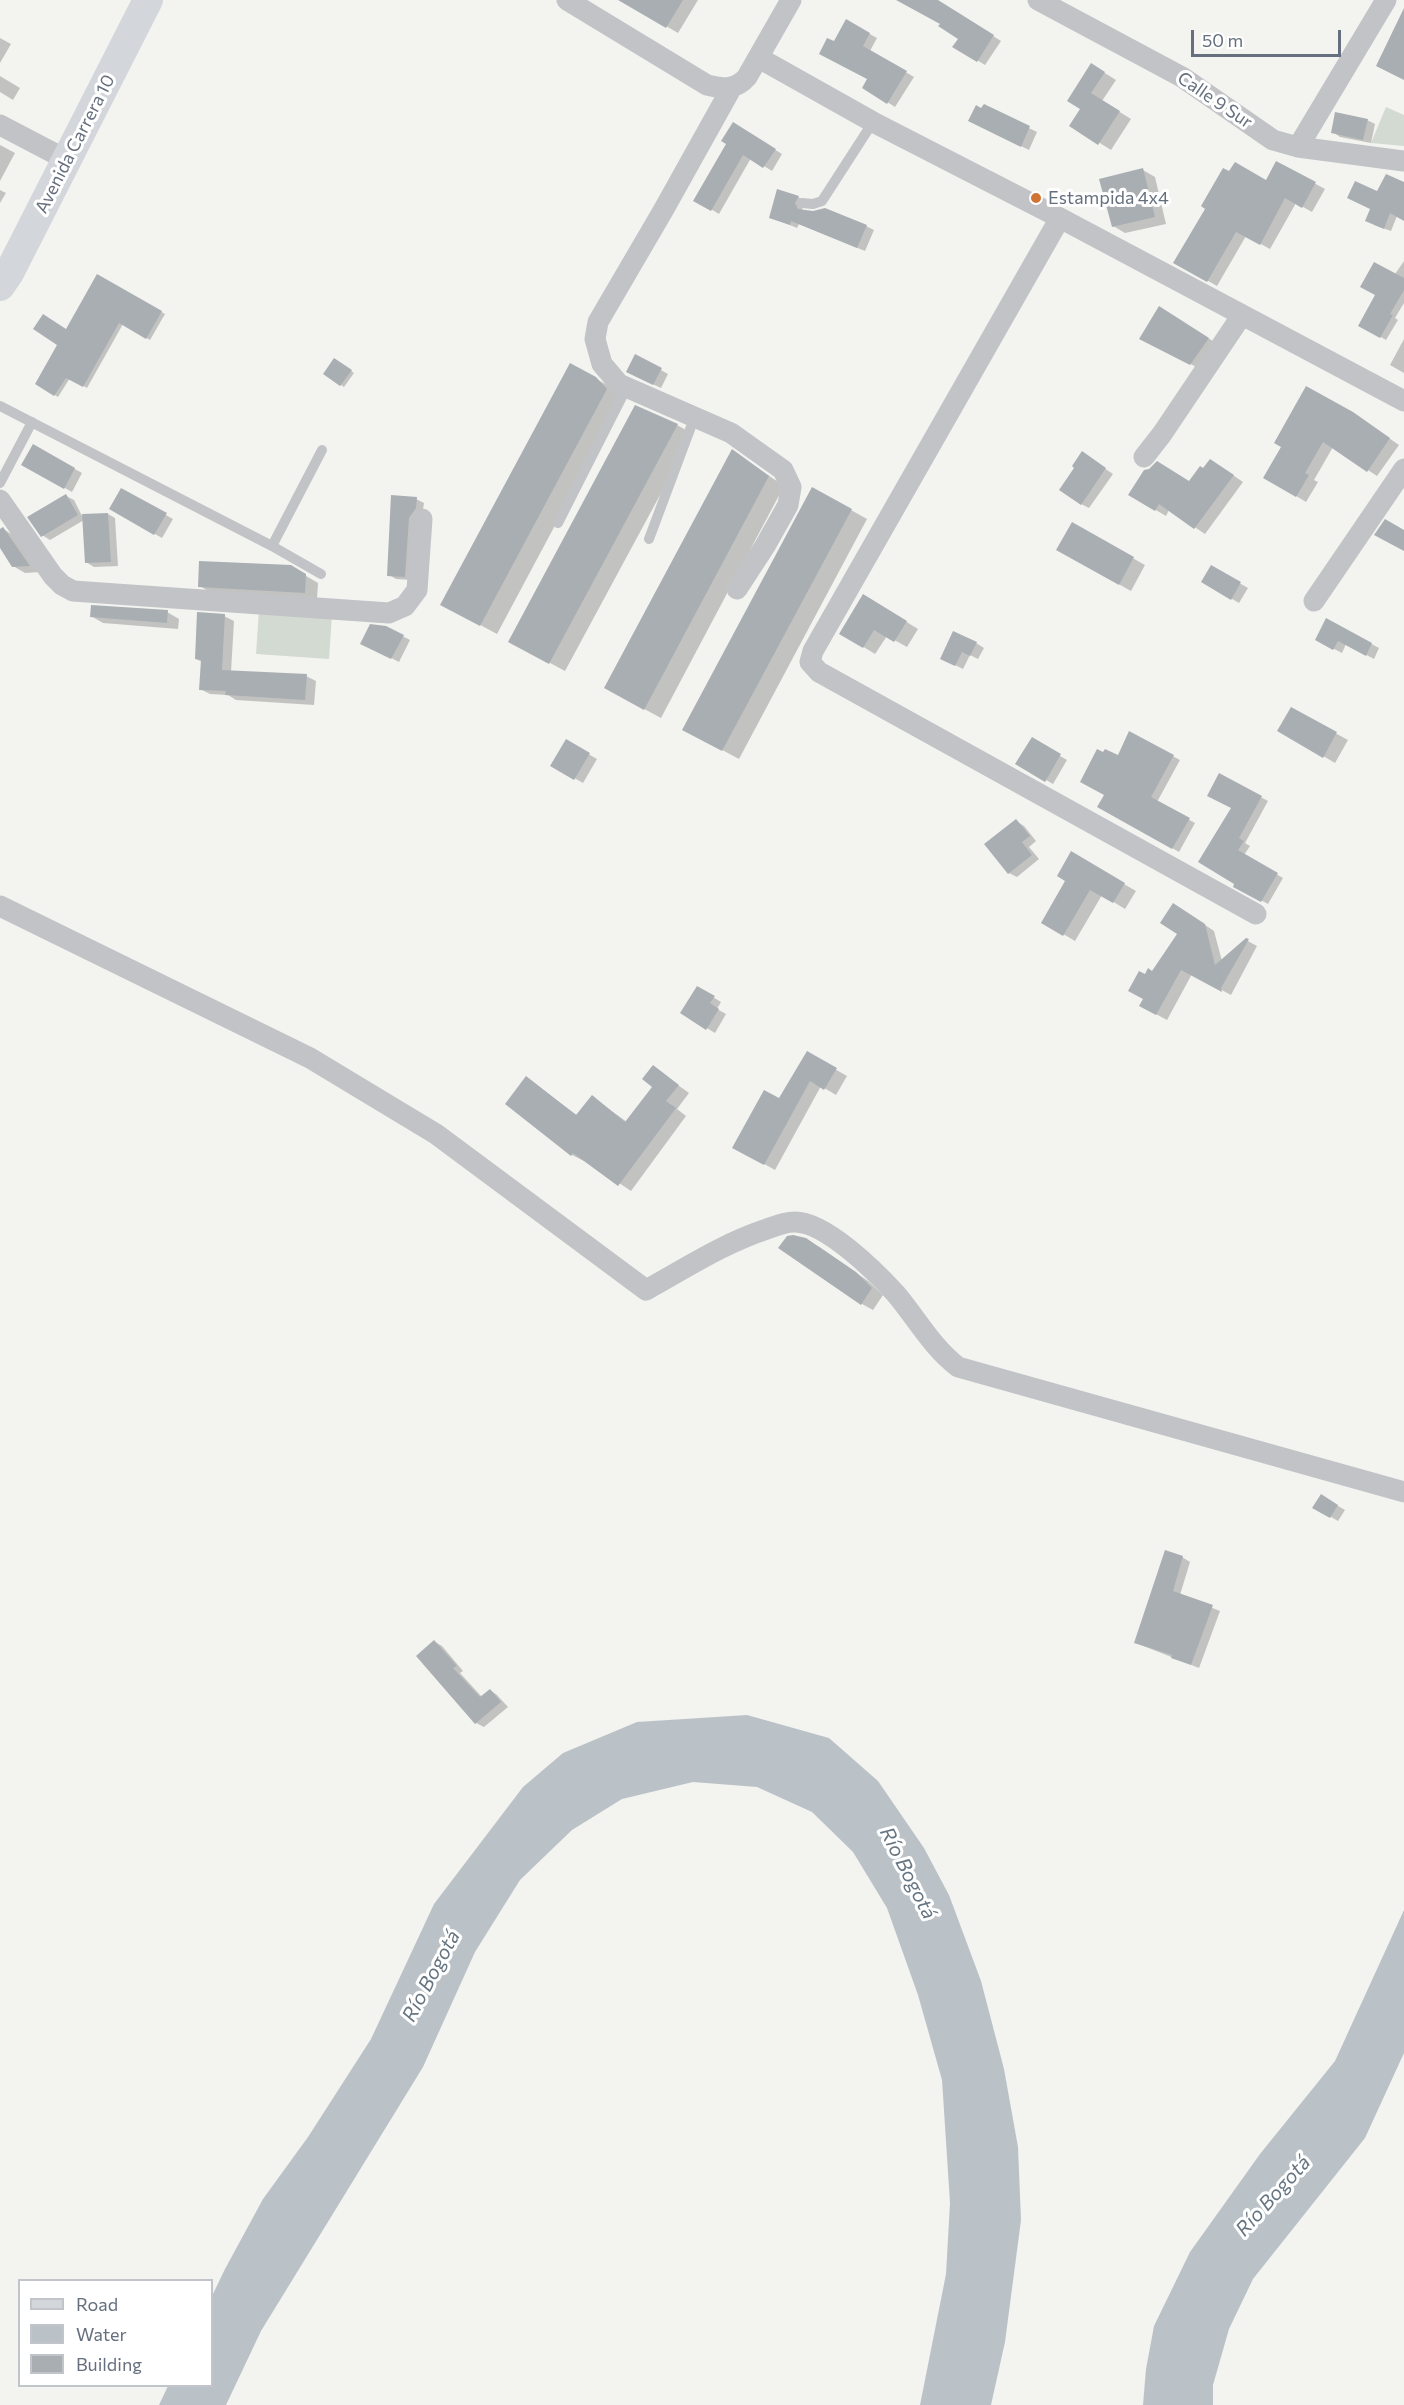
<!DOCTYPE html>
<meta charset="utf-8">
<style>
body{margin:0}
#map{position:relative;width:1404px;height:2405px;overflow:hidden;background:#f3f3f0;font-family:Commissioner,sans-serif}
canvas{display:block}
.legend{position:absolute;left:18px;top:2279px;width:195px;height:108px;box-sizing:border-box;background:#fff;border:2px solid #c1c5cb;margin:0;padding:8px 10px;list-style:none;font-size:18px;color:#656f7e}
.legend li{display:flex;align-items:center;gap:12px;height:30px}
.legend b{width:30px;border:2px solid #c1c5cb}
.scale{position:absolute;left:1191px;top:30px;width:150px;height:27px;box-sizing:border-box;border:3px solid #656f7e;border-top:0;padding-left:8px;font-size:18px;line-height:21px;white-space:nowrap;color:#656f7e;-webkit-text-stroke:4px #fff;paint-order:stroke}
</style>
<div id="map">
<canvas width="1404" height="2405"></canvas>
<ul class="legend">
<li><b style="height:8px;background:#d3d6db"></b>Road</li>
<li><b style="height:16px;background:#bbc2c7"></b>Water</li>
<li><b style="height:16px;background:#a9aeb3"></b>Building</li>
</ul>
<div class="scale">50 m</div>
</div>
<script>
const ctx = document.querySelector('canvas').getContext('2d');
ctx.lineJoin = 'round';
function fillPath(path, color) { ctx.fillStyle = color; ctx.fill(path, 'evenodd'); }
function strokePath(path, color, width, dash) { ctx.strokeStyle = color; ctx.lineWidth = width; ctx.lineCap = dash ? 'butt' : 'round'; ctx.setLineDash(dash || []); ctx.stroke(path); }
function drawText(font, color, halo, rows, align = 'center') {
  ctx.font = font + ' Commissioner,sans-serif'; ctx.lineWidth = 6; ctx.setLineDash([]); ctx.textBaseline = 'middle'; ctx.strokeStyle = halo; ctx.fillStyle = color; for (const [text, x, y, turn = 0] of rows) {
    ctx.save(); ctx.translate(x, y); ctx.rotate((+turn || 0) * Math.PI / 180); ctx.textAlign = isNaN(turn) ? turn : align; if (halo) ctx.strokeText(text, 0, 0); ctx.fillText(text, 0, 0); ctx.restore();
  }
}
fillPath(new Path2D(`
 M1386 107 1404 115V146L1371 143Z
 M259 610 332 615 329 659 256 654Z`), '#d3dad1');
fillPath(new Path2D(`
 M747 1715 829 1738 878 1781 924 1848 949 1895 981 1981 1004 2069 1018 2147 1021 2220 1005 2342 991 2405H920L946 2274 950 2203 942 2080 918 1995 887 1908 853 1852 812 1812 757 1787 693 1782 622 1799 572 1830 520 1880 475 1952 423 2067 261 2331 226 2405H159L168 2386H212V2296L225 2269 263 2199 308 2137 371 2039 434 1904 523 1787 563 1753 637 1722Z
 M1404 1910V2053L1365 2138 1253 2279 1229 2329 1213 2385V2405H1143L1146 2369 1154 2326 1190 2252 1260 2154 1335 2061Z`), '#bbc2c7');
fillPath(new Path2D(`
 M632 0H698L678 33 630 5Z
 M898 0H936L1001 41 985 65 954 46 960 38 942 24Z
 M846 21 877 38 870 51 914 77 895 107 864 87 869 79 834 43Z
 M0 38 11 44 0 63Z
 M1092 65 1116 80 1102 101 1131 119 1111 150 1071 125 1082 109Z
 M0 76 20 88 13 100 0 92Z
 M984 106 1037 132 1029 150 978 125Z
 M1367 120 1375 124 1371 143 1340 137 1333 132Z
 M733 124 782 154 772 171 751 158 719 214 696 200 728 143Z
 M0 145 15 153 0 181Z
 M1277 163 1325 189 1312 212 1296 203 1270 249 1246 236 1217 286 1175 262 1207 209 1266 182Z
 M1143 170 1155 177 1166 224 1125 233 1113 226Z
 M1404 184V219L1397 216 1391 231 1374 225 1372 209 1378 193Z
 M0 190 6 193 0 203Z
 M798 197 805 201 802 208 804 212 866 226 874 230 865 251 799 224 797 228 770 217Z
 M1404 261V303L1395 318 1398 320 1386 340 1360 325Z
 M97 276 165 314 150 340 123 324 87 388 70 378 58 397 37 384Z
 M1167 312 1216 343 1198 368 1142 338Z
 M1404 339V373L1390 365Z
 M636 356 668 374 661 388 635 376Z
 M335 360 354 373 344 387 325 374Z
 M596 379 613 388 622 400 497 634 458 613Z
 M1363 420 1399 445 1377 476 1333 447 1314 480 1318 482 1306 502 1265 477 1283 447Z
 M677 425 693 434 565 671 526 650Z
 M33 446 82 473 72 492 23 464Z
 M733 451 784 486 661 718 622 697Z
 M1089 458 1113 474 1089 508 1081 504Z
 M1221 467 1243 482 1205 534 1169 510 1166 516 1130 495 1189 482 1204 470Z
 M122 490 173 519 162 538 111 509Z
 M66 496 74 500 82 516 108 514 115 518 118 566 94 567 86 562 84 520 50 540 42 535Z
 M416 499 424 503 412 580 396 579 389 575 392 530Z
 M851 510 867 519 739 759 700 738Z
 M1072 524 1145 565 1131 591 1058 550Z
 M3 529 15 536 41 572 25 573 13 566 0 545V531Z
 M291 567 318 583 317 599 211 593 200 586Z
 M1211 567 1248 588 1239 603 1203 582Z
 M876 603 918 629 907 647 887 636 875 654 841 633Z
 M167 612 179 619 178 629 103 623 91 616Z
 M224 616 234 621 231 672 306 676 316 681 314 705 236 700 228 695 210 694 200 689 202 662 196 659Z
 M1327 620 1379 648 1374 659 1346 644 1342 653 1317 640Z
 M385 627 410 640 399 662 370 647Z
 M976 643 984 648 978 659 970 655 963 669 941 658Z
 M1291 709 1348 740 1335 763 1279 730Z
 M1130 733 1180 760 1157 802 1195 823 1179 852 1099 806 1106 794 1118 757Z
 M1032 739 1067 760 1053 784 1017 763Z
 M566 741 597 759 583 783 552 765Z
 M1220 775 1268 801 1245 843 1250 846 1244 855 1283 878 1268 904 1235 886 1233 808Z
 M1016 821 1024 826 1036 841 1029 847 1039 859 1017 877 1009 873Z
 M1072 854 1136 891 1125 909 1102 895 1075 941 1043 922 1067 881Z
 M1183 910 1214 931 1222 961 1246 940 1257 946 1231 995 1192 974 1167 1020 1141 1006 1145 999 1146 976 1152 973 1179 933Z
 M698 988 721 1002 717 1009 726 1014 715 1033 682 1013Z
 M807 1053 847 1076 836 1095 821 1086 775 1170 734 1147 780 1100Z
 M653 1067 689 1093 677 1109 686 1116 631 1191 585 1160 584 1161 572 1155 507 1103 527 1078 578 1116 592 1097 627 1122 655 1086Z
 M818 1246 868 1281 883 1295 873 1310 862 1304Z
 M1321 1496 1345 1510 1338 1521 1314 1507Z
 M1182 1557 1190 1562 1180 1595 1220 1611 1199 1668 1136 1643Z
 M435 1642 442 1646 463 1671 460 1673 482 1697 490 1690 497 1695 508 1707 484 1727 476 1723 418 1657Z`), '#0003');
fillPath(new Path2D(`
 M618 0H683L666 28Z
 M896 0H938L994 35 977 62 952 47 958 39 938 26 940 24Z
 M1404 8V80L1376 66Z
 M846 19 870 33 863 46 907 71 887 104 862 88 867 79 819 54 827 38 834 41Z
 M1091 63 1105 72 1091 93 1120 111 1098 145 1069 126 1080 109 1067 101Z
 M984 104 1030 126 1021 147 968 121 976 105 981 108Z
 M1335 112 1368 119 1363 140 1331 133Z
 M733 122 776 149 763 168 743 155 711 211 693 201 726 144 721 141Z
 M1276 161 1316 182 1302 208 1285 198 1260 245 1236 232 1207 282 1173 263 1205 209 1201 206 1223 168 1229 171 1235 162 1266 180Z
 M1143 168 1155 217 1112 227 1099 179Z
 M1386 174 1404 182V221L1390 213 1384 229 1365 221 1370 209 1347 198 1355 181 1377 191Z
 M777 189 799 196 795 203 798 209 813 211 825 208 867 225 857 248 791 221 790 225 769 218Z
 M1374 262 1404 278V290L1390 314 1393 315 1380 338 1358 326 1375 295 1360 287Z
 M97 274 162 311 146 339 119 323 83 387 66 378 54 396 35 384 57 345 33 329 43 314 66 329Z
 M1159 306 1209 338 1190 365 1139 339Z
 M635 354 662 368 653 385 626 372Z
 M334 358 352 370 340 386 323 374Z
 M570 363 596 377 607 389 480 626 440 605Z
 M1306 386 1353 412 1390 438 1367 472 1323 442 1305 473 1309 475 1296 497 1263 478 1281 447 1274 443Z
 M635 405 678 424 549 664 508 642Z
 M33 444 75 468 64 489 21 465Z
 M732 449 769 476 644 710 604 688Z
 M1082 451 1106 468 1081 505 1059 490 1074 468 1072 466Z
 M1210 459 1234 475 1194 529 1159 504 1155 511 1128 495 1144 470 1149 469 1157 461 1189 481 1200 466 1203 468Z
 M812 487 852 509 722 751 682 730Z
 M121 488 167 513 154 535 109 509Z
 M66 494 78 515 41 537 27 517Z
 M391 495 417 497 416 508 409 518 405 577 387 576Z
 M108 513 111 562 85 563 82 514Z
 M1385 519 1404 530V551L1374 535Z
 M1072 522 1134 557 1119 585 1056 550Z
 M3 527 30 566 12 567 0 548V529Z
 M199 561 291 565 306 574 305 593 198 587Z
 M1211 565 1241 582 1231 600 1201 582Z
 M863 594 907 621 894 642 874 630 863 648 839 634Z
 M91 605 168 610 167 623 90 617Z
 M197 612 225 614 222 670 307 674 305 700 225 695 226 691 199 690 201 660 195 659Z
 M1326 618 1372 643 1366 656 1338 641 1333 650 1315 640Z
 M370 624 386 626 404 635 391 659 360 644Z
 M953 631 977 642 970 656 962 652 955 666 940 659Z
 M1291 707 1337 732 1323 758 1277 731Z
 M1129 731 1174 755 1151 797 1190 818 1172 849 1097 807 1104 795 1080 782 1097 749 1103 752 1105 749 1118 755Z
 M1032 737 1061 754 1045 782 1015 764Z
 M566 739 590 753 574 780 550 766Z
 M1219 773 1262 796 1239 838 1244 841 1238 850 1278 873 1261 902 1233 887 1234 884 1198 862 1231 808 1207 796Z
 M1016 819 1030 836 1022 842 1032 855 1008 874 984 844Z
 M1071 851 1125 883 1113 903 1090 890 1063 936 1041 923 1065 881 1057 876Z
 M1173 903 1205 924 1215 965 1246 938 1249 939 1221 988 1222 992 1181 970 1156 1015 1139 1006 1143 999 1128 991 1139 971 1145 974 1148 968 1152 971 1177 934 1160 923Z
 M697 986 715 996 710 1003 719 1009 706 1030 680 1013Z
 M807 1051 837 1068 824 1090 810 1081 764 1165 732 1148 764 1090 779 1098Z
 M653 1065 679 1085 666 1101 676 1108 618 1186 573 1153 571 1156 505 1104 526 1076 576 1115 592 1095 625 1122 652 1087 642 1079Z
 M793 1235 806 1238 856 1272 872 1288 861 1305 778 1248 787 1236Z
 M1321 1494 1338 1505 1330 1518 1312 1508Z
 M1165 1550 1183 1556 1173 1591 1213 1605 1191 1665 1171 1658 1172 1655 1134 1643Z
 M434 1640 457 1666 453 1668 480 1697 490 1689 501 1702 475 1724 416 1656Z`), '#a9aeb3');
strokePath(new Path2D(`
 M802 203 813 204 822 201 873 122
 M0 406 272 546 321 574
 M0 483 32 422
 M558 523 627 387
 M649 539 695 416
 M272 546 322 450`), '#c1c3c7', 10);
strokePath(new Path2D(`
 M567 0 707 85C723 89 736 90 747 77L791 0
 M1038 0 1182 77 1273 140 1298 147 1404 161
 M759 58 873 122 1060 218 1404 401
 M732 87 664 209 598 322 595 339 602 364 619 384 731 433 783 470 791 487 788 505 765 546 737 589
 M0 125 67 160
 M1298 147 1386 0
 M1060 218 813 651 810 662 819 672 1256 914
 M1144 457 1162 434 1242 315
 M0 500 53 576 62 585 73 591 389 613 405 606 417 590 422 519
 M1314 601 1404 469
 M0 906 310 1058 436 1134 646 1290C686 1268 724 1243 767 1229 775 1226 785 1222 794 1222 825 1221 876 1272 896 1294 917 1319 932 1347 958 1367L1404 1492`), '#c1c3c7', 21);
strokePath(new Path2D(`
 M0 286 9 273 148 0`), '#d3d6db', 30);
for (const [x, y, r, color] of [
 [1036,198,6,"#d17332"]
]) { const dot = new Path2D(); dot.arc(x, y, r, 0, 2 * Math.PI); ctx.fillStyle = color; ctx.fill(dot); strokePath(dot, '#fff', 2); }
drawText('18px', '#656f7e', '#fff', [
 ["Calle 9 Sur",1215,100,34],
 ["Avenida Carrera 10",75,144,-63]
]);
drawText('18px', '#656f7e', '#fff', [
 ["Estampida 4x4",1048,198]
], 'left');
drawText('italic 20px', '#667582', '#fff', [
 ["Río Bogotá",908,1873,63],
 ["Río Bogotá",431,1976,-62],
 ["Río Bogotá",1273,2196,-48]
]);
</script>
